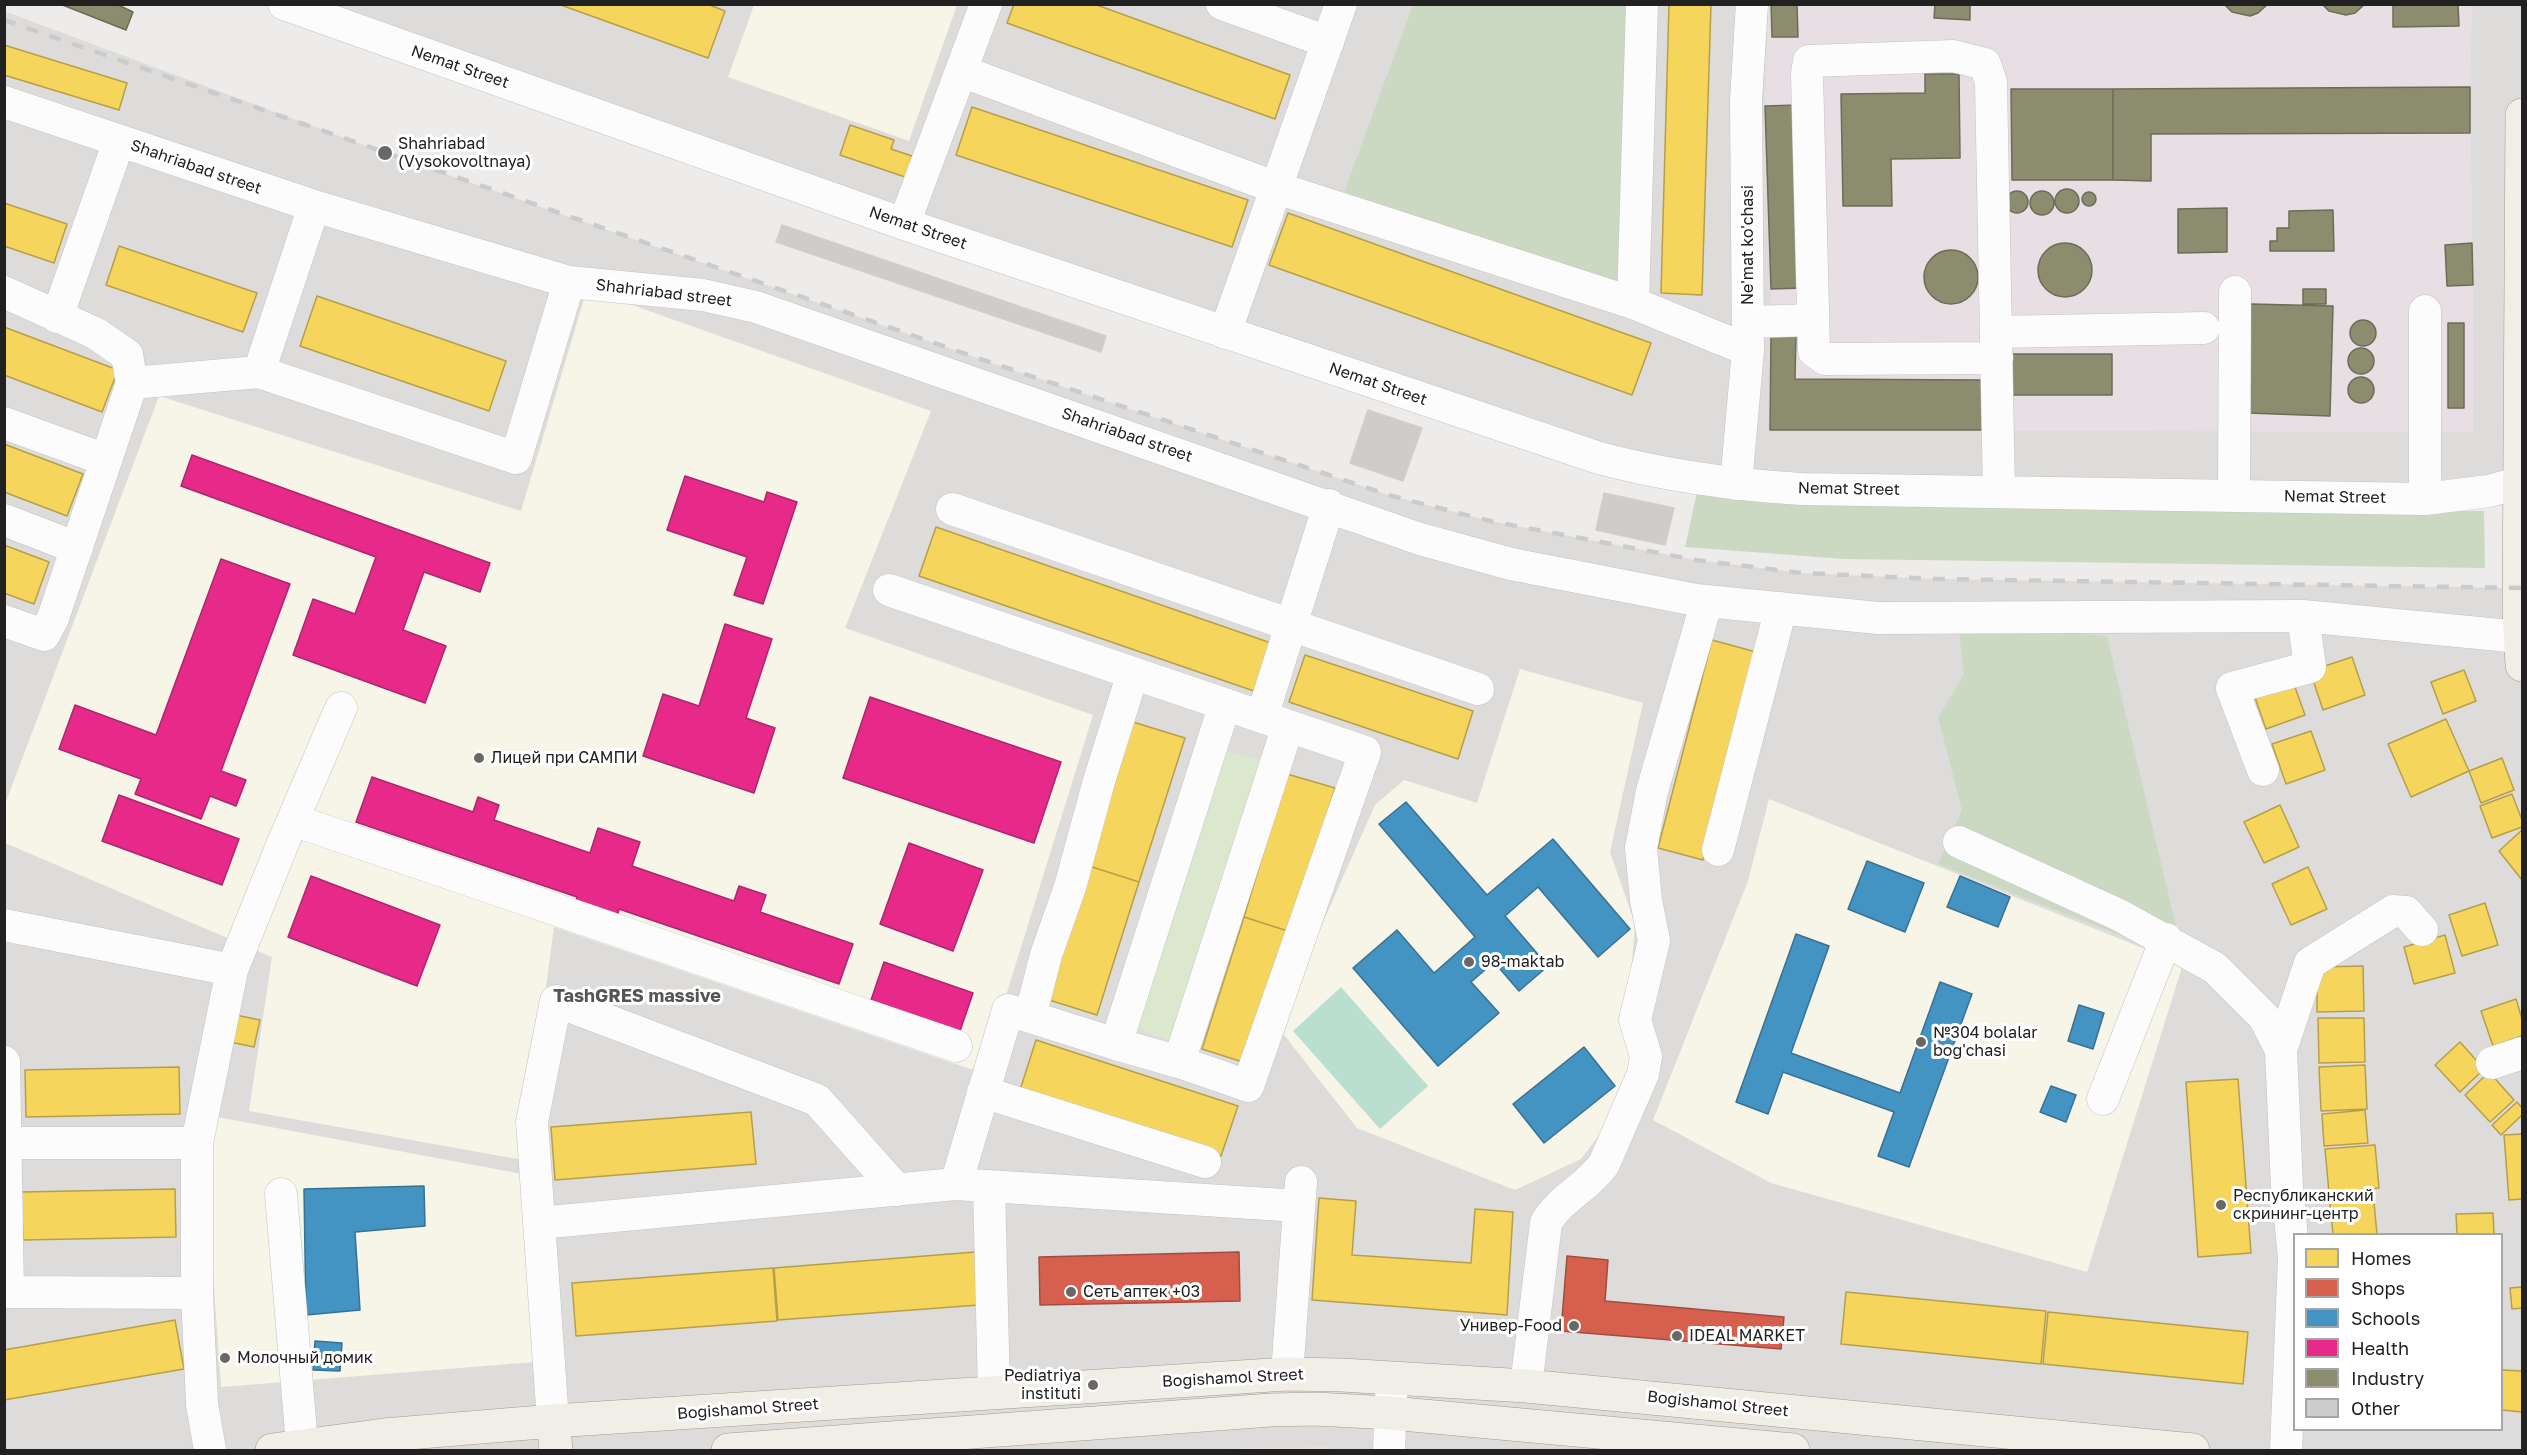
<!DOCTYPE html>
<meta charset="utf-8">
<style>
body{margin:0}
#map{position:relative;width:2527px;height:1455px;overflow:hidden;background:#eeecea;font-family:"Golos Text",sans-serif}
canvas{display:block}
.frame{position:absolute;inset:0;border:6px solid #212121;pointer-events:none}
.legend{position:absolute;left:2293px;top:1233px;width:210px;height:198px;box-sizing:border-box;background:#fff;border:2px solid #a6a6a6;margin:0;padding:8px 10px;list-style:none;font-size:18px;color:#212121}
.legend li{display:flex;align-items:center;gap:12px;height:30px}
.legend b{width:30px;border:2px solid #a6a6a6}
</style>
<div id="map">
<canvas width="2527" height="1455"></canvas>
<div class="frame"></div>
<ul class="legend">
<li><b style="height:16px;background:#f6d55c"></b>Homes</li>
<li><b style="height:16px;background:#d6604d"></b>Shops</li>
<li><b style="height:16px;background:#4393c3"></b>Schools</li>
<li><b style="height:16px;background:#e7298a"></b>Health</li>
<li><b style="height:16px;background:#8c8c6e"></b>Industry</li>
<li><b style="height:16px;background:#cfcdcb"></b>Other</li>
</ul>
</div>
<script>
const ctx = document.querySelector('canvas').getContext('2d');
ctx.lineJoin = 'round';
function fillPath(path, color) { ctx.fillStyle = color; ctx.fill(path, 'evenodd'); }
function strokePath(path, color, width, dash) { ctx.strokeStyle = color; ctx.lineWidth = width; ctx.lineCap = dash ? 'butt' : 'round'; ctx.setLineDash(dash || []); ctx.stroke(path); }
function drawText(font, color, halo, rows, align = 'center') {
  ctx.font = font + ' "Golos Text",sans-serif'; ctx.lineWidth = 6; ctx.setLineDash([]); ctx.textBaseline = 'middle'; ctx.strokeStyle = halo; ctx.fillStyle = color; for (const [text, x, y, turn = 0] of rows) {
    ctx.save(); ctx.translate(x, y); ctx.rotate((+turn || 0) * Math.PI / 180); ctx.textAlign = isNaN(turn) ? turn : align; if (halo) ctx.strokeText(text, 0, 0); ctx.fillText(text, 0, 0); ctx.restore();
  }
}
fillPath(new Path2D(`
 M284 5H2522L2520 482 2489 491 1709 481Z
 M4 11 385 153 992 363 1392 496 1490 521 1696 560 1802 573 1938 579 2520 588 2522 665V1450H5ZM2294 1234H2502V1430H2294Z`), '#dedcdb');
fillPath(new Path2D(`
 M1325 1447 1335 1450H1173Z`), '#eadfdd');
fillPath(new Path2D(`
 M1768 5H2472L2470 87 2473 285V432L1770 430 1771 289 1765 106Z`), '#e7dfe4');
fillPath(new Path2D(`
 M754 5H957L909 141 728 77Z
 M587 289 931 411 845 628 1093 715 982 1073 554 927 523 1160 249 1111 272 957 5 843 4 807 159 396 521 511Z
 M1520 669 1643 703 1610 852 1635 924 1629 999 1637 1084 1581 1159 1515 1190 1357 1128 1277 1026 1375 805 1404 780 1477 803Z
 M1769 799 2183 964 2087 1272 1771 1183 1653 1120 1748 881Z
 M212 1116 522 1174 535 1362 221 1387 212 1258Z`), '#f6f5e8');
fillPath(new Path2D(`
 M1223 750 1261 760 1173 1041 1135 1029Z`), '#dbe8cd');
fillPath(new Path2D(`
 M1413 5H1632L1619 284 1344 192Z
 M1697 492 1845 504 2484 511 2485 568 1844 559 1685 547Z
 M1958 623 2107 636 2184 960 1938 864 1962 810 1938 717 1964 675Z`), '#cbd9c2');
fillPath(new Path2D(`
 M1341 987 1428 1086 1380 1129 1293 1031Z`), '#badfd0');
const homes = new Path2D(`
 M558 4H707L725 11 708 58Z
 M1014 4H1094L1290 75 1275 119 1007 23Z
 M1669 4H1711L1702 295 1661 293Z
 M4 45 127 83 119 110 4 75Z
 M972 107 1248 200 1232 247 956 155Z
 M850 125 894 140 891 149 915 157 908 178 840 155Z
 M4 203 67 224 54 263 4 246Z
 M1288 213 1651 343 1632 395 1269 265Z
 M119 246 257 293 243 332 106 285Z
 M317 296 506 361 489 411 300 346Z
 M4 327 118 370 102 412 4 375Z
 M4 444 83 474 67 516 4 492Z
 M936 527 1271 643 1254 691 919 576Z
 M4 545 49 562 34 604 4 593Z
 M1712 640 1756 652 1703 860 1658 848Z
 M1305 655 1473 711 1458 759 1289 702Z
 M2352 657 2365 695 2323 710 2310 671Z
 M2464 670 2476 701 2443 714 2431 682Z
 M2291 676 2305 715 2266 729 2252 689Z
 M2446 719 2469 771 2411 797 2388 744Z
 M1133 722 1185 738 1139 882 1089 866Z
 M2311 731 2325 770 2286 784 2272 744Z
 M2502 758 2514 790 2481 803 2469 771Z
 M1287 774 1335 788 1291 932 1244 917Z
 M2512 794 2522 820V827L2492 838 2480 806Z
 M2280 805 2299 847 2264 863 2244 822Z
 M2522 830V880L2499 851Z
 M1089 866 1139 882 1097 1015 1046 999Z
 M2308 867 2327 909 2291 925 2272 884Z
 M2485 903 2498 945 2462 956 2449 915Z
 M1244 917 1291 932 1249 1064 1202 1049Z
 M2445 935 2455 973 2414 984 2404 947Z
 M2363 966 2364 1011 2317 1012V967Z
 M2516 999 2522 1019V1036L2493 1046 2481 1011Z
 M231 1014 260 1020 254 1047 225 1041Z
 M2318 1018H2364L2365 1062 2319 1063Z
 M1036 1040 1238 1106 1221 1156 1020 1090Z
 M2460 1042 2484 1069 2460 1092 2435 1065Z
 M2365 1065 2367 1109 2321 1111 2319 1067Z
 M179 1067 180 1114 26 1117 25 1070Z
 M2489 1072 2514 1100 2490 1122 2465 1095Z
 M2238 1079 2251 1253 2198 1257 2186 1082Z
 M2517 1102 2522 1108V1115L2501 1135 2492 1125Z
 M2365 1110 2368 1143 2324 1146 2322 1114Z
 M751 1112 756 1164 555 1180 551 1127Z
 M2522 1134V1199L2509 1200 2504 1135Z
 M2375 1145 2379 1188 2329 1193 2325 1149Z
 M175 1189 176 1237 23 1240 21 1192Z
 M2373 1192 2377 1234H2333L2329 1195Z
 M1319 1198 1356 1201 1352 1255 1471 1263 1475 1209 1513 1212 1507 1315 1312 1300Z
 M2493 1213 2494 1234H2457L2456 1214Z
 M975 1252 979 1305 778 1320 774 1268Z
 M773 1268 777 1321 576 1336 572 1283Z
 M2522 1287V1308L2512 1309 2510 1288Z
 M1846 1292 2046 1311 2041 1364 1841 1344Z
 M2048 1312 2248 1332 2243 1384 2043 1364Z
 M175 1320 184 1369 4 1400V1350Z
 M2502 1370 2522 1371V1412L2502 1410Z`);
fillPath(homes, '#f6d55c');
strokePath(homes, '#b69f4a', 1.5);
const shops = new Path2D(`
 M1239 1252 1240 1301 1040 1305 1039 1257Z
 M1567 1256 1608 1260 1605 1301 1784 1317 1781 1349 1561 1331Z`);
fillPath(shops, '#d6604d');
strokePath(shops, '#a04d40', 1.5);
const schools = new Path2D(`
 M1406 802 1487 895 1553 839 1630 929 1598 957 1538 887 1505 916 1548 966 1519 991 1494 962 1471 982 1499 1013 1438 1066 1353 968 1397 930 1434 973 1475 937 1379 824Z
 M1867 861 1924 883 1905 932 1848 909Z
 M1960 876 2010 897 1998 927 1947 907Z
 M1796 934 1829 946 1791 1053 1900 1093 1940 982 1972 994 1909 1167 1878 1156 1894 1112 1783 1072 1768 1114 1736 1102Z
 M2079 1005 2104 1013 2093 1049 2068 1041Z
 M1584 1047 1615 1086 1544 1143 1513 1104Z
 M2051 1086 2076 1095 2066 1122 2040 1112Z
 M424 1186 425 1226 355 1232 360 1310 306 1315 304 1189Z
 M315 1341 342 1343 340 1371 313 1370Z`);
fillPath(schools, '#4393c3');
strokePath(schools, '#397192', 1.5);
const health = new Path2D(`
 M192 455 490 563 480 592 424 572 403 630 446 646 425 703 293 655 313 599 355 614 376 557 181 486Z
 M685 476 764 502 767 492 797 502 763 604 734 595 747 557 667 530Z
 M221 559 290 584 221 771 246 780 236 806 210 796 201 819 135 794 141 779 59 749 75 705 156 735Z
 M725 624 772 639 746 718 775 728 754 793 643 756 663 694 699 706Z
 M870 697 1061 762 1034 843 843 778Z
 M372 777 473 812 478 797 499 805 494 820 590 853 598 828 640 842 632 866 734 901 739 886 766 895 760 912 853 944 839 984 619 909 617 918 575 904 577 897 356 822Z
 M119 795 239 839 222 885 102 841Z
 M909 843 983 870 953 951 880 924Z
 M311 876 440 925 417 986 288 937Z
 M884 962 973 993 959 1034 870 1003Z`);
fillPath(health, '#e7298a');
strokePath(health, '#ac276a', 1.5);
const industry = new Path2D(`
 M60 4H116L133 12 126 30Z
 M1771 4H1797L1798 37H1772Z
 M1935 4H1970V20L1934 18Z
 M2224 4H2268L2258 13 2250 16 2232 12Z
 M2322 4H2365L2355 13 2346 15 2329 11Z
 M2393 4H2458L2459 26 2393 27Z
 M1925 74H1959L1960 158 1891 159 1892 206H1843L1841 94 1925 93Z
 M2470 87V133L2151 134V181L2113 180V89Z
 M2011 89H2113V180H2012Z
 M1799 105 1804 288 1771 289 1765 106Z
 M2055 201a12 12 0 1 1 24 0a12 12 0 1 1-24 0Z
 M2006 202a11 11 0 1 1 22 0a11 11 0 1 1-22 0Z
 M2030 203a12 12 0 1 1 24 0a12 12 0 1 1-24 0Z
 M2082 199a7 7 0 1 1 14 0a7 7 0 1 1-14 0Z
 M2227 208V252L2178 253V209Z
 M2333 210 2334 251H2270V241H2277V228H2289V211Z
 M2038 270a27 27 0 1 1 54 0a27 27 0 1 1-54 0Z
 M2472 243 2473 285 2447 286 2445 245Z
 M1924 277a27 27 0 1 1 54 0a27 27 0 1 1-54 0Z
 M2303 289H2326V304H2303Z
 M2251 304 2333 306 2330 416 2248 413Z
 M2350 333a13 13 0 1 1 26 0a13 13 0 1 1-26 0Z
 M2448 323H2464V408H2448Z
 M1771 334H1796L1795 379 1982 380V430H1770Z
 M2348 361a13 13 0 1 1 26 0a13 13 0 1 1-26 0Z
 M2010 354H2112V395H2010Z
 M2348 390a13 13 0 1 1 26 0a13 13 0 1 1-26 0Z`);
fillPath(industry, '#8c8c6e');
strokePath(industry, '#6c6c57', 1.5);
const building = new Path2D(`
 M782 225 1106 336 1101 352 776 242Z
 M1368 410 1422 428 1403 481 1350 463Z
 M1604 493 1674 508 1665 545 1596 530Z`);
fillPath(building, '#cfcdcb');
strokePath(building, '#d1cecc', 1.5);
const minor = new Path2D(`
 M284 4 904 224 1599 458C1667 476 1733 485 1802 489L2425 499 2489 491 2522 482
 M1222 4 1328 42
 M961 71 1277 188 1633 303 1748 350
 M4 102 314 206 569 282 703 295 756 307 1420 539 1511 564 1696 600 1878 618 2303 616
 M904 224 986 4
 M4 292 95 333 127 355 132 383 53 618 44 635 4 621
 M1633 303 1642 4
 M2425 311V499
 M57 317 119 141
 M1748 322 1813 320
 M1996 332 2204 328
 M1225 333 1341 4
 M1997 358 1825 359 1814 351 1807 74 1809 61 1953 56 1985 64 1991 82 1999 492
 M259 372 314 206
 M132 383 259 372 516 458 569 282
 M4 423 106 460
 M1736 484 1748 350 1746 100 1752 4
 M2234 496 2235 292
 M952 509 1478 689
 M4 520 77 548
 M889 590C1048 644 1207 698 1365 752L1248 1086 1179 1062 1116 1044 1225 704
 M1262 717 1329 505
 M2263 770 2232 688 2310 667 2303 616 2520 637
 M293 820 956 1046
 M1959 842 2119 915 2215 968 2264 1017 2281 1050
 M1718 850 1781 608
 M4 925 232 970 197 1143V1293L202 1404 210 1450
 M232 970 283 843 341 708
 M1030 1017 1046 955 1070 887 1099 781 1133 673
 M1116 1044 1008 1010 956 1184 1299 1206
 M4 1062 8 1292 197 1293
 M1179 1062 1288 726
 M2492 1063 2522 1053
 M983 1092 1205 1162
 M2103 1099 2166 939
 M4 1143H197
 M989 1186 994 1393
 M281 1194 302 1445
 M539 1223 956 1184
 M1287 1374 1301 1182
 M1526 1386 1546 1223C1557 1201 1589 1186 1604 1164L1643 1074 1646 1056 1635 1020 1654 941 1646 900 1641 848 1652 791 1707 601
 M553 1421 532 1122 556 1001 817 1100 897 1190
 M1389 1450 1392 1378
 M2286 1450 2294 1258 2287 1187 2281 1050 2310 963 2393 911 2406 912 2422 930`);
const major = new Path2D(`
 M2522 115 2519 612 2522 665
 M553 1421 556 1450
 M272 1450 384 1435 553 1421 1287 1374 1342 1375 1526 1386 2193 1450
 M728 1450 1271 1410 1315 1409 1391 1413 1793 1450`);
strokePath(minor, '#c4c3c2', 33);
strokePath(major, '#a29a89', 34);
strokePath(minor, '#fcfcfc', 32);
strokePath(major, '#f1ede7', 33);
strokePath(new Path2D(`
 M4 20 992 363 1392 496 1490 521 1696 560 1802 573 1938 579 2522 588`), '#cbcbcb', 4.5, [12, 12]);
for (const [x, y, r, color] of [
 [385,153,8,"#696867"],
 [479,758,6,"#696867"],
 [1469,962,6,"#696867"],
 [1921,1042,6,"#696867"],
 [2221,1205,6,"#696867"],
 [1071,1292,6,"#696867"],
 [1574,1326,6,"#696867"],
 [1677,1336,6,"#696867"],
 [225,1358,6,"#696867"],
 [1093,1385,6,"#696867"]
]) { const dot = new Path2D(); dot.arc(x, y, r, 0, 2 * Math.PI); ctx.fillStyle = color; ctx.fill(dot); strokePath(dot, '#fff', 2); }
drawText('16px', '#212121', '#fff', [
 ["Nemat Street",460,67,19],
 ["Shahriabad street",196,167,19],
 ["Nemat Street",918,228,19],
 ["Ne'mat ko'chasi",1748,245,-90],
 ["Shahriabad street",664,293,7],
 ["Nemat Street",1378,384,19],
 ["Shahriabad street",1127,435,19],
 ["Nemat Street",1849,489,1],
 ["Nemat Street",2335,497,1],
 ["Bogishamol Street",1233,1378,-3],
 ["Bogishamol Street",1718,1404,6],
 ["Bogishamol Street",748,1409,-4]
]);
drawText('16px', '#212121', '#fff', [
 ["Shahriabad",398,144],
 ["(Vysokovoltnaya)",398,162],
 ["Лицей при САМПИ",491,758],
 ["98-maktab",1481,962],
 ["№304 bolalar",1933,1033],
 ["bog'chasi",1933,1051],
 ["Республиканский",2233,1196],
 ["скрининг-центр",2233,1214],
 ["Сеть аптек +03",1083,1292],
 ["Универ-Food",1562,1326,"right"],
 ["IDEAL MARKET",1689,1336],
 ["Молочный домик",237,1358],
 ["Pediatriya",1081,1376,"right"],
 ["instituti",1081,1394,"right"]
], 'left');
drawText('bold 18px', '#545454', '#fff', [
 ["TashGRES massive",637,996]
]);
</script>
